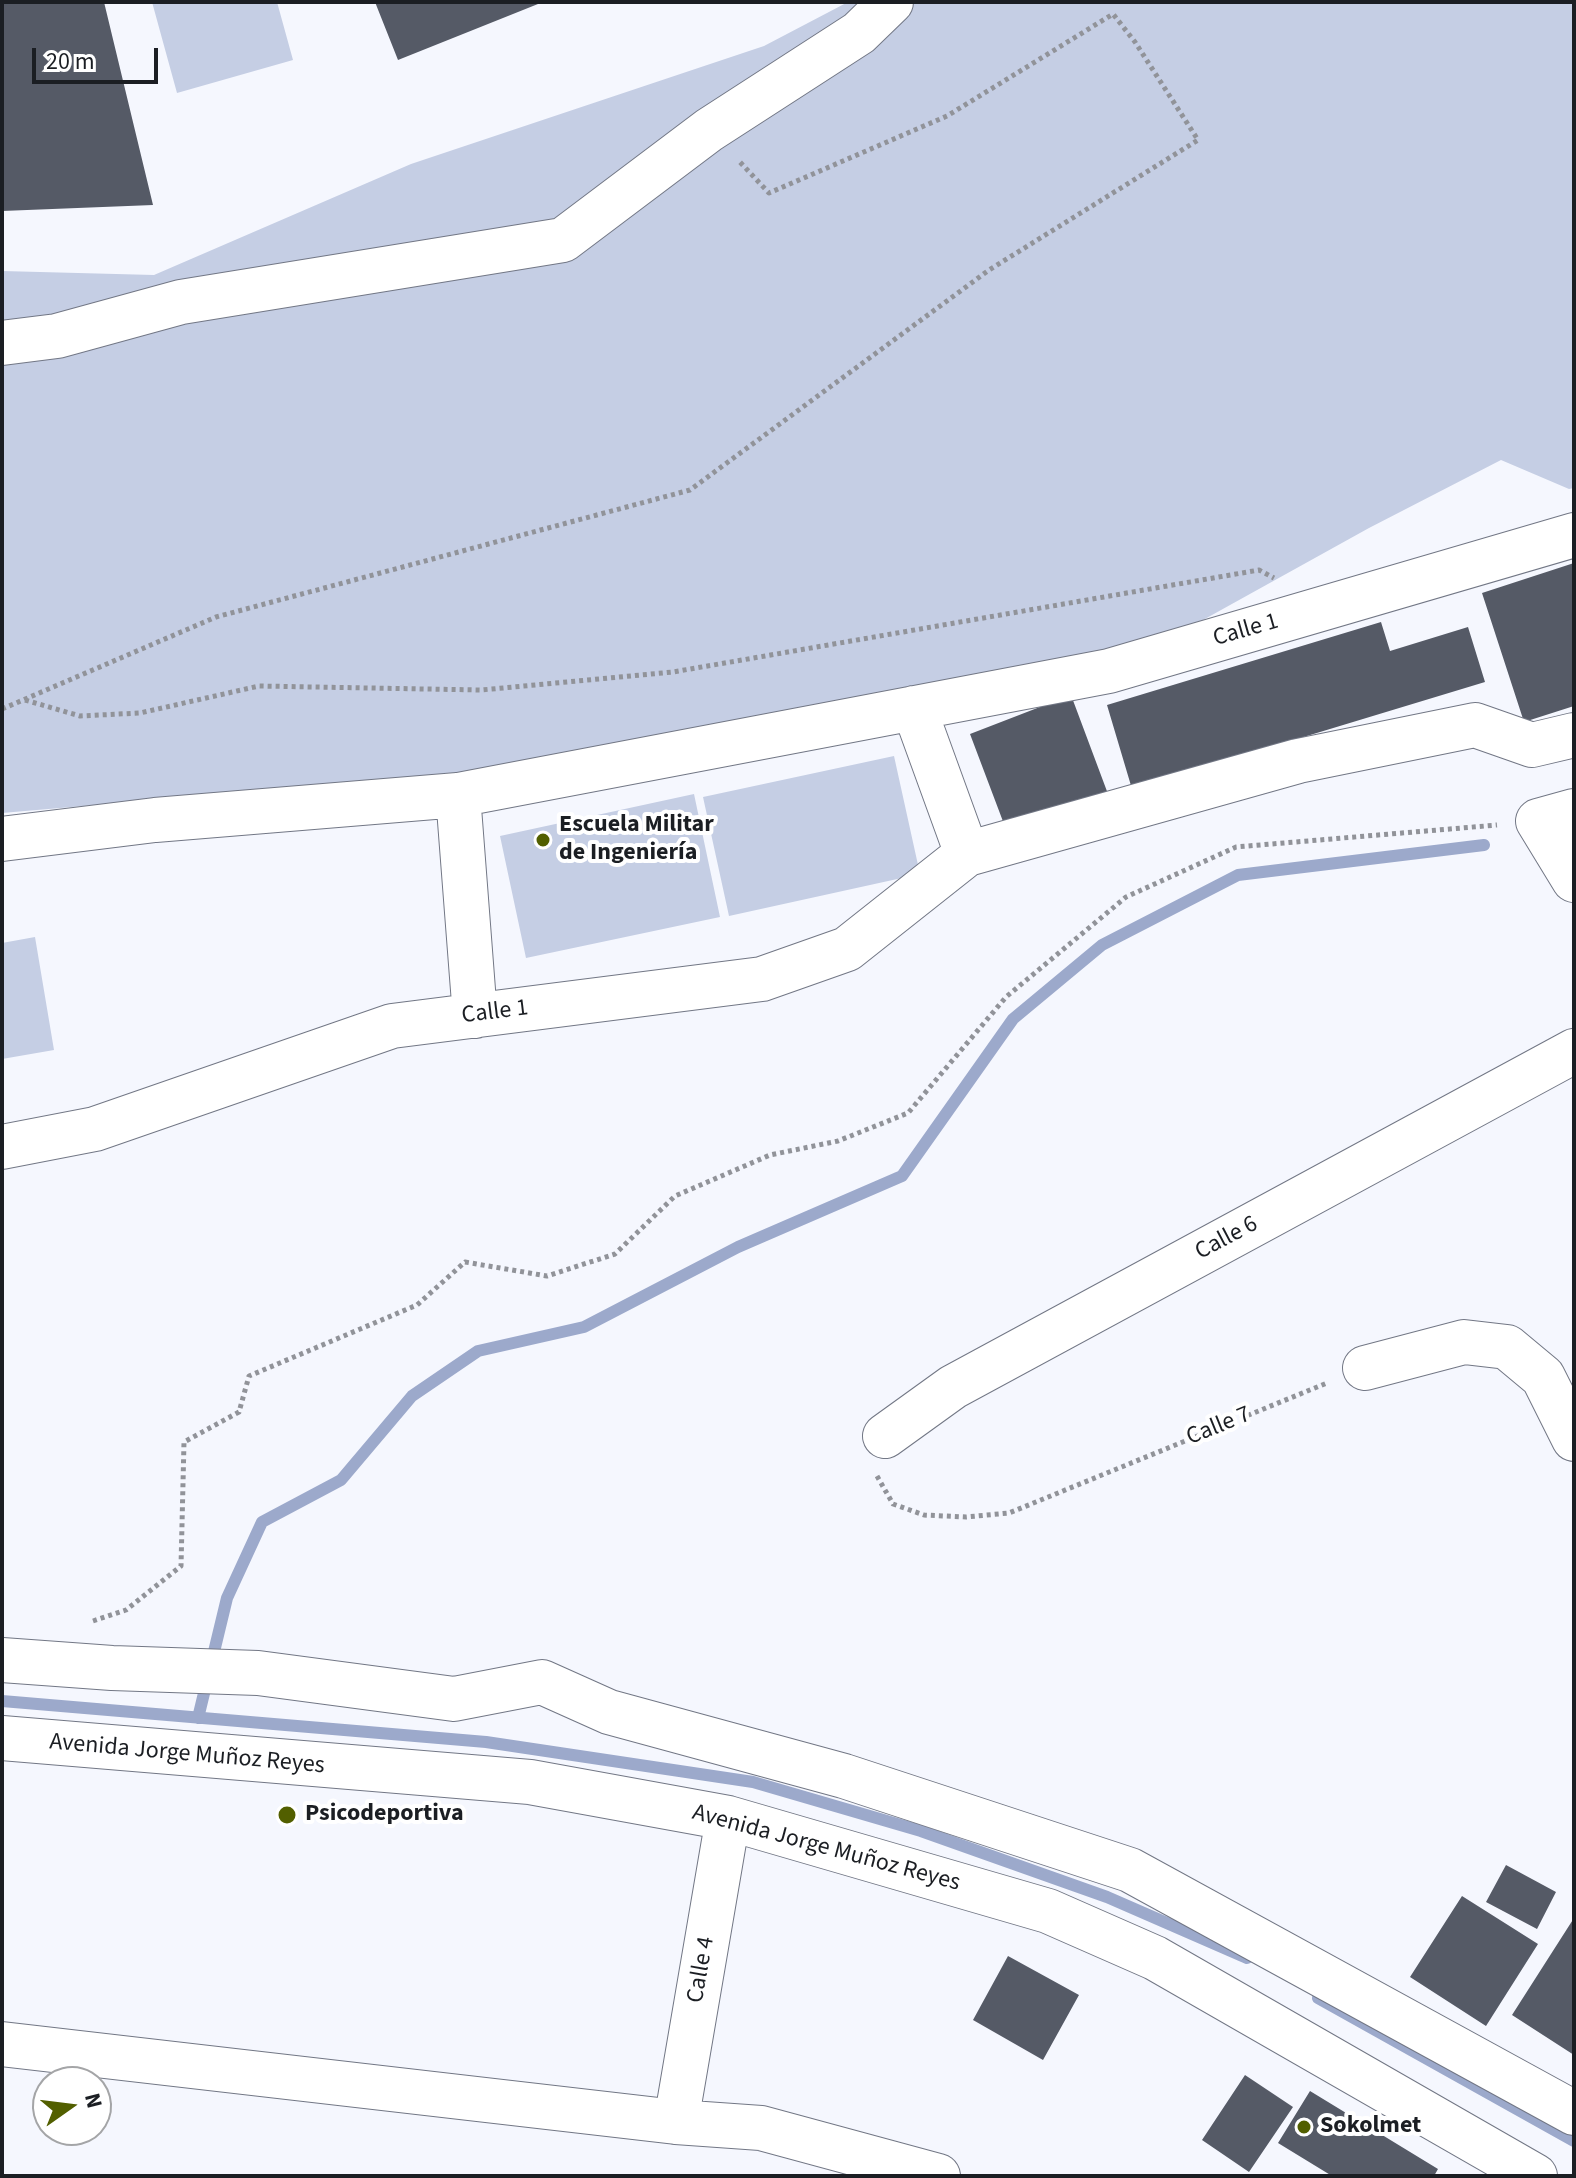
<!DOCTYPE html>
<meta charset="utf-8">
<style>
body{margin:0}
#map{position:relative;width:1576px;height:2178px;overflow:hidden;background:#f5f7fe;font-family:"Source Sans 3",sans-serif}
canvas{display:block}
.frame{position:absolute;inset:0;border:4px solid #1b1e23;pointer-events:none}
.north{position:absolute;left:32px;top:2066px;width:80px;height:80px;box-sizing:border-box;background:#fff;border:2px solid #a4a5a7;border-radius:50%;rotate:76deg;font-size:22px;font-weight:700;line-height:32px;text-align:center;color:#1b1e23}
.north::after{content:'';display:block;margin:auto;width:28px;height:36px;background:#525f00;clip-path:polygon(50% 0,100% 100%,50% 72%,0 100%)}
.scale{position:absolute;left:32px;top:48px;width:126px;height:36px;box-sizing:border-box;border:4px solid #1b1e23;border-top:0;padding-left:10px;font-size:24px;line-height:28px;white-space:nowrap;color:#1b1e23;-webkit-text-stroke:6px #fff;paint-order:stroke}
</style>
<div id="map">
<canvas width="1576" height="2178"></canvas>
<div class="frame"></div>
<div class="north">N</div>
<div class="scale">20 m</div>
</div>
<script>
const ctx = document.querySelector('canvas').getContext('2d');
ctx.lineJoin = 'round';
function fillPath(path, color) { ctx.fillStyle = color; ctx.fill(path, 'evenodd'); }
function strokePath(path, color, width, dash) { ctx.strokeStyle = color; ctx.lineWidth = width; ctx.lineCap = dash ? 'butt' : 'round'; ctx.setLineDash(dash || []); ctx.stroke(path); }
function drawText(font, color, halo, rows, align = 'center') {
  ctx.font = font + ' "Source Sans 3",sans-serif'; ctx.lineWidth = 8; ctx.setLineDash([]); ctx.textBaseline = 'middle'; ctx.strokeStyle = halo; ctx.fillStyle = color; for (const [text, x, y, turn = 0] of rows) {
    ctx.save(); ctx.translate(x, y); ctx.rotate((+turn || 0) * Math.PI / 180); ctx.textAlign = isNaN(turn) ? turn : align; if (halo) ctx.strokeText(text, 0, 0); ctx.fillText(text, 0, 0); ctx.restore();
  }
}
fillPath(new Path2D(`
 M152 2H277L293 60 177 93Z
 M848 2H1574V488L1569 489 1501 460 1369 528 1203 620 1099 657 467 773 2 813V271L154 275 411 164 764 46Z
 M894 756 920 874 729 916 703 797Z
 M694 794 720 917 526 958 500 836Z
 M35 937 54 1050 2 1059V943Z`), '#c5cee4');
strokePath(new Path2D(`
 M2 1701 486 1742 753 1782 921 1831 1107 1897 1247 1958
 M198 1718 227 1598 262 1522 341 1480 412 1396 478 1351 584 1327 738 1247 902 1176 1013 1019 1102 945 1238 875 1484 845
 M1318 1998 1574 2141`), '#9ca9cb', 12);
fillPath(new Path2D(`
 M2 2H104L153 205 2 211Z
 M375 2H543L398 60Z
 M1574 563V706L1524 722 1482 593Z
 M1381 622 1390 651 1468 627 1485 682 1132 789 1107 705Z
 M1071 695 1108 794 1007 832 970 734Z
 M1506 1865 1556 1892 1537 1929 1486 1902Z
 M1462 1896 1538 1944 1486 2026 1410 1977Z
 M1574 1918V2055L1512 2015Z
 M1008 1956 1079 1995 1043 2060 973 2020Z
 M1245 2075 1293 2107 1249 2172 1202 2140Z
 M1310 2091 1438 2169 1434 2176H1332L1278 2143Z`), '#555a66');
const minor = new Path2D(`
 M2 343 57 336 181 302 563 240 709 130 859 33 891 2
 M914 708 967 854
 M458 795 475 1016
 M1574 811 1538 821 1574 880
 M2 839 155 820 458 795 1109 671 1574 535
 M2 1147 95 1129 392 1026 762 979 847 949 967 854 1298 761 1475 725 1532 745 1574 735
 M1365 1368 1464 1342 1507 1347 1543 1377 1574 1439
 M885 1436 953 1387 1574 1051
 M2 1660 112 1668 258 1673 454 1699 542 1682 609 1712 844 1776 1130 1870 1574 2113
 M2 1738 530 1782 728 1818 1048 1911 1155 1958 1535 2176
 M2 2044 676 2122 761 2128 938 2176
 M676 2122 728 1818`);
strokePath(minor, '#727785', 46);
strokePath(new Path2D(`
 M25 700 80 716 140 713 259 686 481 690 673 672 1259 570 1274 578
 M2 709 216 617 690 490 989 270 1198 140 1135 42 1113 14 947 116 769 193 738 160
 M877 1476 893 1504 924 1515 966 1517 1009 1513 1327 1383
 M93 1621 126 1610 181 1566 184 1442 239 1412 249 1376 417 1305 465 1262 547 1276 615 1254 675 1196 770 1155 838 1141 908 1113 1006 997 1126 897 1236 847 1497 825`), '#919399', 5, [4, 4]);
strokePath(minor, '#fff', 44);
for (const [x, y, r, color] of [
 [543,840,8,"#525f00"],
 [287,1815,10,"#525f00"],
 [1304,2127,8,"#525f00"]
]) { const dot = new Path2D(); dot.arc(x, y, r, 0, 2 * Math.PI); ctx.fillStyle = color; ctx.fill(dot); strokePath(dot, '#fff', 3); }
drawText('24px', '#1b1e23', '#fff', [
 ["Calle 1",1246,631,-16],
 ["Calle 1",495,1013,-7],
 ["Calle 6",1227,1239,-28],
 ["Calle 7",1219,1427,-22],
 ["Avenida Jorge Muñoz Reyes",187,1755,5],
 ["Avenida Jorge Muñoz Reyes",826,1849,15],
 ["Calle 4",702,1970,-80]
]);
drawText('bold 24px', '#1b1e23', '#fff', [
 ["Escuela Militar",559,826],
 ["de Ingeniería",559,854],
 ["Psicodeportiva",305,1815],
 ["Sokolmet",1320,2127]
], 'left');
</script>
